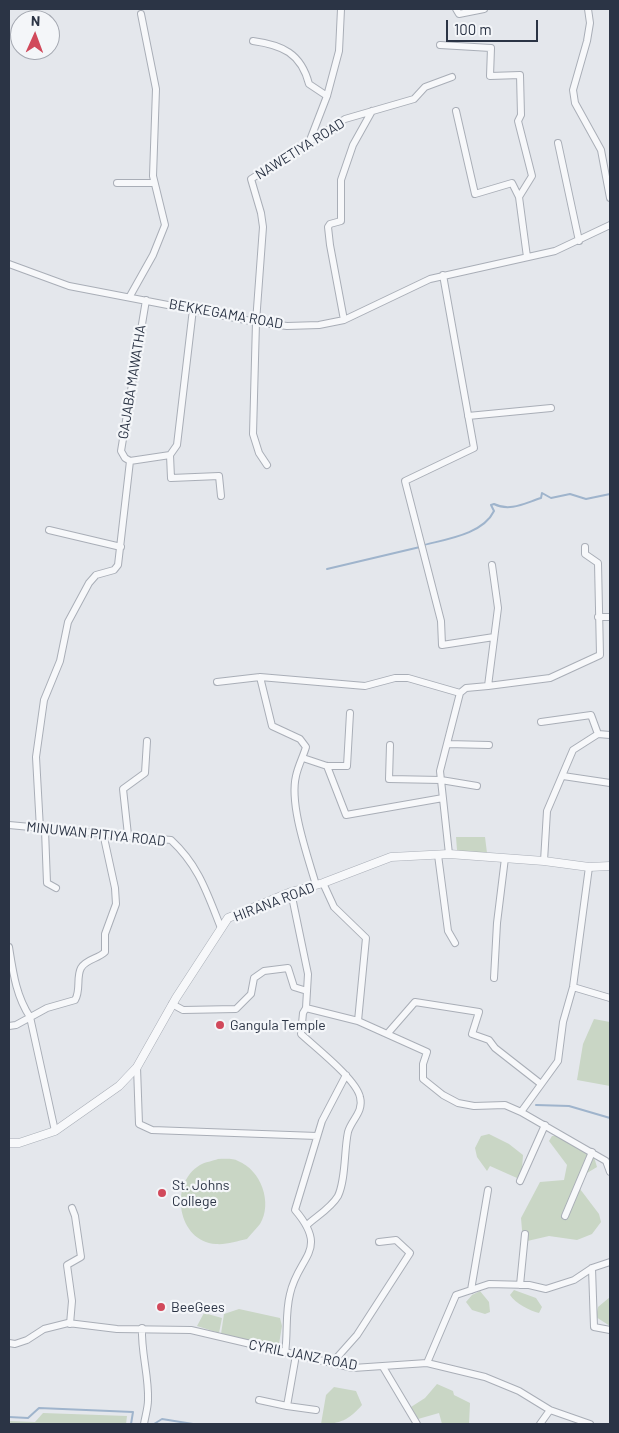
<!DOCTYPE html>
<style>
body{margin:0}
#map{position:relative;width:619px;height:1433px;overflow:hidden;background:#e4e7ec;font-family:Barlow,sans-serif}
canvas{display:block}
.frame{position:absolute;inset:0;border:10px solid #2b3445;pointer-events:none}
.north{position:absolute;left:10px;top:10px;width:50px;height:50px;box-sizing:border-box;background:#f4f6f9;border:1px solid #a4a8b1;border-radius:50%;rotate:2deg;font-size:14px;font-weight:700;line-height:20px;text-align:center;color:#2b3445}
.north::after{content:'';display:block;margin:auto;width:18px;height:22px;background:#d1495b;clip-path:polygon(50% 0,100% 100%,50% 72%,0 100%)}
.scale{position:absolute;left:446px;top:20px;width:92px;height:22px;box-sizing:border-box;border:2px solid #2b3445;border-top:0;padding-left:6px;font-size:15px;line-height:18px;white-space:nowrap;color:#2b3445;-webkit-text-stroke:4px #f4f6f9;paint-order:stroke}
</style>
<div id="map">
<canvas width="619" height="1433"></canvas>
<div class="frame"></div>
<div class="north">N</div>
<div class="scale">100 m</div>
</div>
<script>
const ctx = document.querySelector('canvas').getContext('2d');
ctx.lineJoin = 'round';
function fillPath(path, color) { ctx.fillStyle = color; ctx.fill(path, 'evenodd'); }
function strokePath(path, color, width, dash) { ctx.strokeStyle = color; ctx.lineWidth = width; ctx.lineCap = dash ? 'butt' : 'round'; ctx.setLineDash(dash || []); ctx.stroke(path); }
function drawText(font, color, halo, rows, align = 'center') {
  ctx.font = font + ' Barlow,sans-serif'; ctx.lineWidth = 4.5; ctx.setLineDash([]); ctx.textBaseline = 'middle'; ctx.strokeStyle = halo; ctx.fillStyle = color; for (const [text, x, y, turn = 0] of rows) {
    ctx.save(); ctx.translate(x, y); ctx.rotate((+turn || 0) * Math.PI / 180); ctx.textAlign = isNaN(turn) ? turn : align; if (halo) ctx.strokeText(text, 0, 0); ctx.fillText(text, 0, 0); ctx.restore();
  }
}
fillPath(new Path2D(`
 M456 837H485L487 853 461 852 457 850Z
 M594 1019 610 1022V1086L577 1080 583 1044Z
 M489 1134 509 1144 523 1155 522 1169 517 1178 490 1166 487 1171 477 1157 475 1148 481 1136Z
 M552 1136H560L594 1157 597 1167 582 1176 577 1185 599 1214 601 1222 592 1234 577 1240 549 1236 523 1242 521 1218 540 1182 564 1180 567 1165 549 1141Z
 M218 1159C224 1159 233 1158 238 1161 261 1170 273 1203 260 1224 256 1229 251 1234 247 1239 237 1241 226 1245 216 1244 178 1242 168 1184 200 1165 205 1162 213 1161 218 1159Z
 M514 1290 536 1298 542 1307 539 1313C530 1311 515 1303 510 1295Z
 M480 1291 489 1302 490 1312 485 1314 472 1310 466 1302 472 1295Z
 M610 1297V1326L596 1317 598 1307Z
 M239 1309 280 1318 282 1326 279 1344 267 1346 221 1334 224 1314Z
 M204 1313 222 1318 219 1333 197 1326Z
 M437 1384 453 1391 454 1395 470 1403 469 1424H442L439 1413 418 1419 411 1407 425 1398Z
 M334 1387 356 1391 362 1405C349 1420 340 1424 321 1424L326 1395Z
 M43 1413 127 1416 126 1424H9V1421L35 1422Z`), '#c9d6c5');
strokePath(new Path2D(`
 M424 545C447 539 483 534 494 511L491 505 494 504C510 512 525 503 541 498L542 493 551 498 570 494 586 499 610 494
 M327 569 420 547
 M536 1105 569 1106 610 1118
 M9 1417 28 1418 39 1408 133 1412 131 1424
 M154 1424 162 1419 193 1424`), '#9fb4cc', 2);
const minor = new Path2D(`
 M456 9 459 14 484 9
 M588 9 590 23 587 41 573 90 575 103 601 150 610 198
 M253 41C282 45 301 53 309 84L327 96
 M440 45 491 48 490 76 520 75 521 115 518 121 532 176 519 197 527 257
 M456 111 475 194 512 183 519 197
 M310 140 327 96 339 51 341 9
 M558 143 579 241
 M117 183H154
 M9 264 69 286 256 322 287 326 319 325 344 320 430 279 555 251 610 225
 M443 275 474 448 405 481 441 621 442 645 494 637
 M130 296 153 255 165 225 153 176 156 89 141 14
 M146 300 121 451 125 458 130 461 170 455
 M193 309 177 445 170 455 171 478 219 476 221 496
 M344 320 330 245 328 227 330 224 341 221V180L353 145 372 111
 M468 416 551 408
 M267 465 259 453 253 434 256 322 263 227 261 213 251 179 345 119 414 99 425 87 452 77
 M49 530 121 547
 M598 617H610
 M217 682 260 677
 M488 686 550 678 600 655 598 563 585 554V547
 M541 722 591 715 598 734
 M447 744 489 745
 M390 745 389 779 441 780 477 786
 M303 758 327 766H347L350 713
 M327 766 346 815 443 798
 M563 776 610 783
 M9 825 171 840C199 866 207 893 221 928
 M40 829 36 757 44 700 60 661 68 622 89 583 96 575 114 570 118 565 130 461
 M45 830 47 883 56 888
 M128 835 123 789 145 773 147 741
 M449 854 440 771 460 693 466 688 488 686 498 608 492 565
 M438 855 448 931 455 943
 M544 861 547 811 573 750 598 734 610 735
 M323 883 334 907 366 938 358 1021 427 1052 423 1064V1079L443 1095 458 1103 474 1106 505 1105 521 1112 558 1061 563 1022 573 987 589 867
 M316 885C308 857 289 805 296 776 298 766 303 757 306 747L300 739 272 726 260 677 365 686 395 678H408L460 693
 M291 892 308 974 306 1008
 M9 947C13 972 16 996 30 1017L55 1131
 M494 978 497 923 505 858
 M573 987 610 998
 M172 1004 183 1010 236 1009 251 994 254 978 264 971 288 968 294 987 307 991
 M9 1026 16 1025 47 1008 75 1000C81 991 76 977 81 968 86 959 98 959 105 952V934L116 904 115 888 103 833
 M388 1033 415 1002 479 1012 472 1034 489 1040 495 1048 541 1084
 M137 1067 139 1124 152 1130 317 1136
 M521 1112 606 1161 610 1172
 M520 1181 545 1125
 M565 1216 592 1152
 M307 1225C317 1216 331 1208 338 1196 346 1179 344 1150 348 1132 351 1120 364 1112 360 1097 356 1079 316 1048 301 1034L303 1013 306 1008 358 1021
 M592 1268 594 1327 610 1330
 M520 1285 525 1234
 M471 1290 488 1190
 M70 1324 72 1301 67 1265 81 1257 75 1216 72 1208
 M142 1328C141 1353 149 1376 148 1400 148 1408 145 1417 144 1424
 M9 1343 15 1344 27 1340 44 1329 68 1323 117 1329 191 1330 353 1368 427 1363 485 1377 519 1391 550 1410 590 1424
 M285 1353C288 1333 285 1314 290 1294 298 1256 330 1251 295 1210L322 1121 346 1075
 M296 1355 287 1406 316 1410
 M333 1362 357 1335 410 1253 396 1240 379 1242
 M427 1363 456 1295 489 1284 529 1285 546 1289 574 1280 592 1268 610 1262
 M383 1367 417 1424
 M259 1400 287 1406
 M540 1424 550 1410`);
const tertiary = new Path2D(`
 M9 1143H19L55 1131 119 1086 137 1067 176 998 228 918 291 892 323 883 391 857 449 854 544 861 589 867 610 866`);
strokePath(minor, '#a9aeb7', 8);
strokePath(tertiary, '#a9aeb7', 9);
strokePath(minor, '#f7f8fa', 6);
strokePath(tertiary, '#f7f8fa', 8);
for (const [x, y, r, color] of [
 [220,1025,5,"#d1495b"],
 [162,1193,5,"#d1495b"],
 [161,1307,5,"#d1495b"]
]) { const dot = new Path2D(); dot.arc(x, y, r, 0, 2 * Math.PI); ctx.fillStyle = color; ctx.fill(dot); strokePath(dot, '#f4f6f9', 2); }
drawText('14px', '#2b3445', '#f4f6f9', [
 ["NAWETIYA ROAD",300,149,-32],
 ["BEKKEGAMA ROAD",226,314,10],
 ["GAJABA MAWATHA",132,382,-81],
 ["MINUWAN PITIYA ROAD",96,834,6],
 ["HIRANA ROAD",274,902,-21],
 ["CYRIL JANZ ROAD",303,1355,11]
]);
drawText('14px', '#2b3445', '#f4f6f9', [
 ["Gangula Temple",230,1025],
 ["St. Johns",172,1185],
 ["College",172,1201],
 ["BeeGees",171,1307]
], 'left');
</script>
